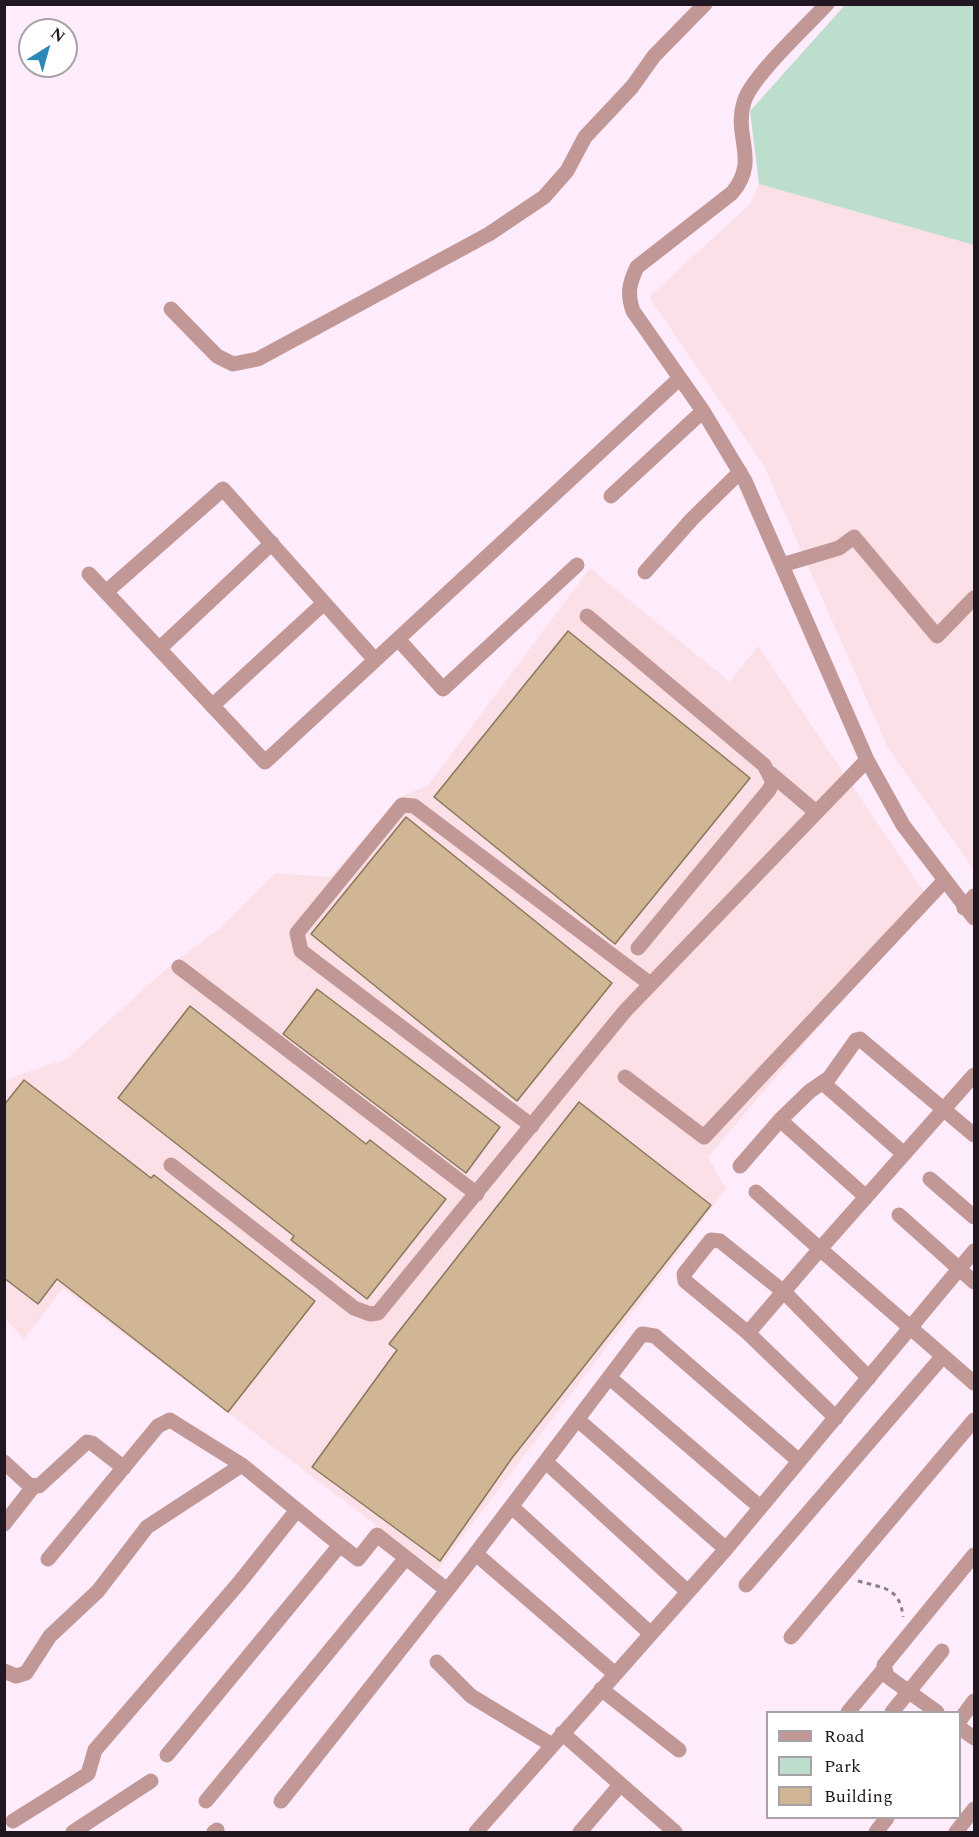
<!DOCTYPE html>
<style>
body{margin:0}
#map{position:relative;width:979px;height:1837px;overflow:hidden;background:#feecfc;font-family:Spectral,serif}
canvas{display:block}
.frame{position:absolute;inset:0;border:6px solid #211721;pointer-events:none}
.legend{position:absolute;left:766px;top:1711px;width:195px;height:108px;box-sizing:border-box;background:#fff;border:2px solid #a6a2a6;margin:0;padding:8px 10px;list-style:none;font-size:18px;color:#211721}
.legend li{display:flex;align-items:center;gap:12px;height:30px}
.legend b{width:30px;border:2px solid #a6a2a6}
.north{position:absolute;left:18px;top:18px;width:60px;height:60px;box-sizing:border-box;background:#fff;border:2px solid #a6a2a6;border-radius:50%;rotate:37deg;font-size:16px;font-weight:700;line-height:24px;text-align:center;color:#211721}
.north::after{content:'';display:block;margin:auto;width:21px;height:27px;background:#2e88b6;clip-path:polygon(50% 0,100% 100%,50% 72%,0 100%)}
</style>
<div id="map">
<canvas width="979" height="1837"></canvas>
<div class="frame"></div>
<ul class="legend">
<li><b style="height:8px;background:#c29897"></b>Road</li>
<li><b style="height:16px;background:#bedecd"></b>Park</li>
<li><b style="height:16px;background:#d0b695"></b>Building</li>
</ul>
<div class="north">N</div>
</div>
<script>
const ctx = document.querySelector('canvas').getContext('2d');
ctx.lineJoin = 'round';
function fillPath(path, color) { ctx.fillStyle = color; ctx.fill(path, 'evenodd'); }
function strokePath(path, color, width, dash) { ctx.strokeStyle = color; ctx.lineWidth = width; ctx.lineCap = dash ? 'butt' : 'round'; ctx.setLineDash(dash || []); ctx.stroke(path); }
fillPath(new Path2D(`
 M759 184 974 245V870L888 748 764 466 649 297 750 204Z
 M590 568 730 682 758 646 928 898 708 1157 726 1189 437 1571 63 1288 24 1339 5 1319V1082L10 1078 66 1059 173 963 221 927 275 873 330 877 402 796 427 786Z`), '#fbe1e7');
fillPath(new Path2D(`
 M845 5H974V245L759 184 750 111Z`), '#bedecd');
const building = new Path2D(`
 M568 631 750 778 615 944 434 797Z
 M406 817 612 983 517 1101 311 934Z
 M317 989 500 1127 466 1173 283 1034Z
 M190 1006 366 1144 370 1140 446 1199 367 1299 291 1240 294 1236 118 1098Z
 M24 1080 151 1178 154 1175 315 1301 228 1412 57 1279 38 1304 4 1278V1105Z
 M579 1102 711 1205 512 1458 440 1561 312 1467 397 1350 389 1344Z`);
fillPath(building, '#d0b695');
strokePath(building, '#8b775b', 1.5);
strokePath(new Path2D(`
 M858 1581C883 1588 900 1587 903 1617`), '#8b7d8a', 3, [4.5, 4.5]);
strokePath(new Path2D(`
 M827 4C807 26 751 77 744 102 733 137 760 160 732 193L637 267C629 284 627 294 633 311L703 411 745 481 867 760 903 825 974 918
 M171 309 217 356 233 364 258 359 489 234 544 197 567 171 585 137 632 87 654 56 705 4
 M611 496 703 411
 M782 565 839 548 854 537 937 636 974 598
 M645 572 692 519 740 472
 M89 574 265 762 680 378
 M106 592 223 489 375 660
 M587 616 764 765 773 782 769 790 638 948
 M398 639 443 689 577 565
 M159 649 272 543
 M212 706 324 603
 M770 773 816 812
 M964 908 974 896
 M179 967 477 1194
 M974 1075 820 1249 974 1383
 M625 1077 704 1137 945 880
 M823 1083 904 1154
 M780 1120 866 1197
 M532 1126 301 951 297 933 402 805 414 806 649 983
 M171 1165 354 1308 370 1314 378 1313 625 1011 867 760
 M740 1166 780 1120 810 1091 829 1078 856 1040 860 1039 974 1135
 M930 1179 974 1217
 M899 1215 974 1282
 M748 1333 820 1249 756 1192
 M610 1378 760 1507
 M836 1418 748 1333 685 1281 684 1274 711 1240 720 1241 784 1292 869 1378
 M578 1420 726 1549
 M4 1462 29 1485 39 1486 87 1442 92 1443 124 1468
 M546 1462 688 1592
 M512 1507 650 1633
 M4 1524 33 1487
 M340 1545 358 1559 377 1535 447 1590
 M476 1554 615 1674
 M48 1559 158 1426 170 1420 242 1465 340 1545 167 1755
 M746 1585 943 1356
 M791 1637 974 1420
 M437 1662 471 1696 552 1745
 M4 1671 16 1676 26 1673 50 1636 98 1591 147 1527 242 1465
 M601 1689 679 1750
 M848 1712 884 1669
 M892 1712 942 1651
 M937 1712 887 1676 884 1665 974 1555
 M960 1720 974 1701
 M960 1728 974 1738
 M562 1733 675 1832
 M206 1801 405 1559
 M281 1801 467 1565 642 1334 655 1336 799 1461
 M13 1821 88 1774 95 1750 239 1583 297 1510
 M73 1832 151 1781
 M214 1832 217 1830
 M476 1832 726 1549 974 1251
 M580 1832 620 1785
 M876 1832 887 1818
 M956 1832 974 1809`), '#c29897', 15);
</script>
